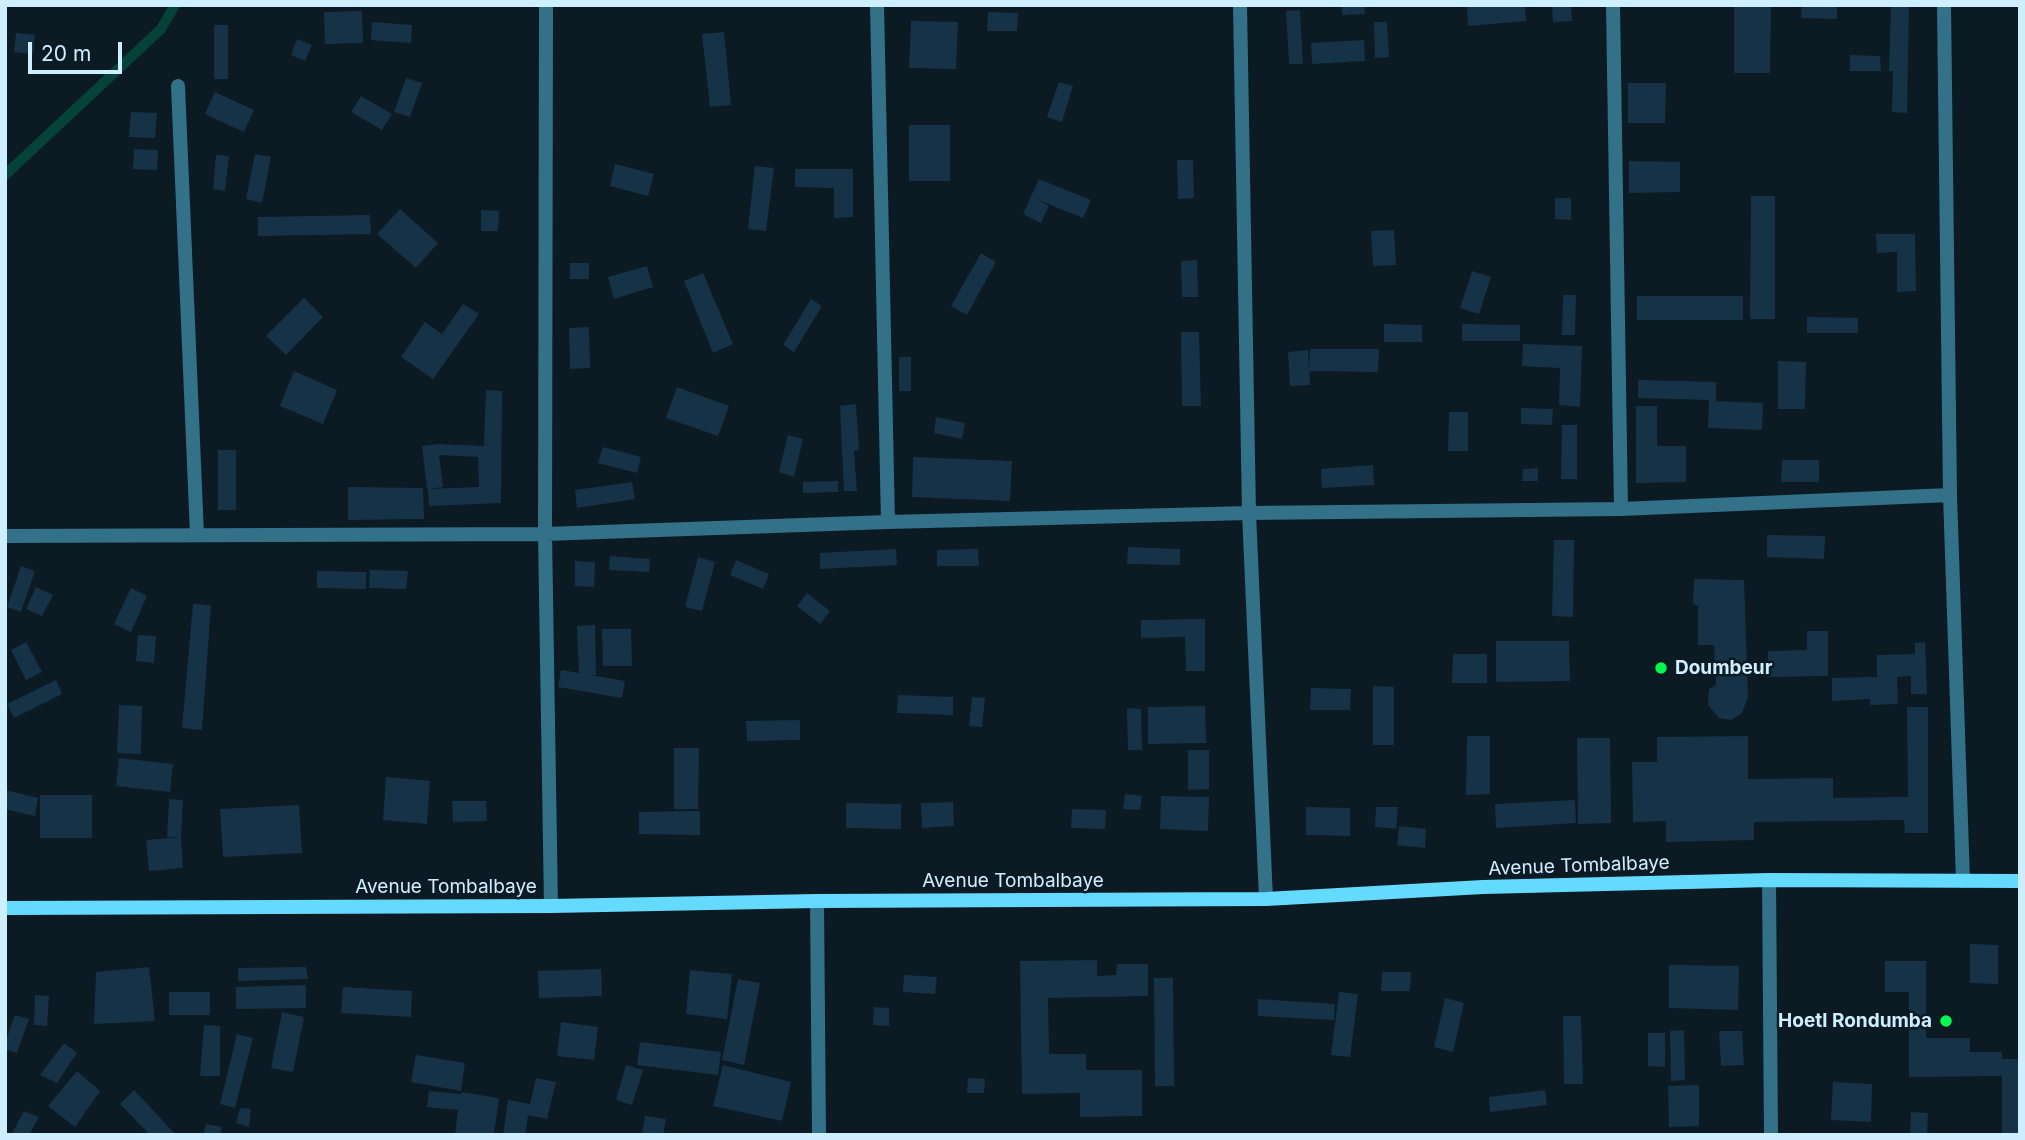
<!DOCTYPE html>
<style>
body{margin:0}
#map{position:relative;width:2025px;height:1140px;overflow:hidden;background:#0c1a24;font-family:Inter,sans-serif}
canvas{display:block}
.frame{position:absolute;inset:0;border:7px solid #ceefff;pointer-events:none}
.scale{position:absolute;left:28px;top:42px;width:94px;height:32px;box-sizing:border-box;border:4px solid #ceefff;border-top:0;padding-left:9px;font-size:21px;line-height:24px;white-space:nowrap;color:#ceefff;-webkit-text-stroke:5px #0c1a24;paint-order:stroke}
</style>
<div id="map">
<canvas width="2025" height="1140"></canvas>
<div class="frame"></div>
<div class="scale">20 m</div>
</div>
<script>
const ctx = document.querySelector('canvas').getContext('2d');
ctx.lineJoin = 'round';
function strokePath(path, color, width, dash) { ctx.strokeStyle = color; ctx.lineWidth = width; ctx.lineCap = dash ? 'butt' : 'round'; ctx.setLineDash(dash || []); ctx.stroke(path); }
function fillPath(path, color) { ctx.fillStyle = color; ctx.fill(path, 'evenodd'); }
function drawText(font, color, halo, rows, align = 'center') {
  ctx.font = font + ' Inter,sans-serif'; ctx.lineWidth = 5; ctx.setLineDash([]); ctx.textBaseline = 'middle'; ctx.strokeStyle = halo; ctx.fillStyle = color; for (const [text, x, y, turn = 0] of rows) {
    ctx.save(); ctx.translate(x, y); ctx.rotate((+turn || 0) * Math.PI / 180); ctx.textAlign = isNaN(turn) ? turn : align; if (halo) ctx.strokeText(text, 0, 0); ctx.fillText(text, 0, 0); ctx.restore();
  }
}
strokePath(new Path2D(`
 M5 175 161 29 175 5`), '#05433a', 10);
fillPath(new Path2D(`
 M1342 5H1364L1365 14 1342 15Z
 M1467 5H1525L1526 21 1468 26Z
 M1552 5H1571L1572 21 1553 22Z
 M1734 5H1771L1770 73H1734Z
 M1802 5H1837V19L1801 18Z
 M1891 5H1909L1907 113 1892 112 1893 71H1889Z
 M1300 10 1303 64H1289L1286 11Z
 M362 11 363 43 325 44 324 12Z
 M988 12 1018 13 1017 31H987Z
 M911 21 958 22 956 69 909 68Z
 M372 22 412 25 411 43 371 40Z
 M1374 22H1387L1389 57 1375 58Z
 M214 25H228V79H214Z
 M724 32 731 105 710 107 702 34Z
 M16 33 35 35 33 54 14 52Z
 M297 39 312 45 305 61 291 55Z
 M1364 40 1365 61 1312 64 1311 43Z
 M1850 55 1880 56 1881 71H1850Z
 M406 78 422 83 410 117 394 112Z
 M1059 82 1073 86 1062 122 1047 117Z
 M1628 83H1666L1665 123H1628Z
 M215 92 254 110 244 132 205 114Z
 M361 96 392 114 382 130 351 112Z
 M131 112 157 113 155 138 129 137Z
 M909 125H950V181H909Z
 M134 149 158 150 157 170 133 169Z
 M255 154 271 157 262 203 246 199Z
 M216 155 229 156 225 191 213 189Z
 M1177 160H1193L1194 198 1178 199Z
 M1629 161 1680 162V192L1629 193Z
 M615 164 654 174 648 196 610 186Z
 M755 166 774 168 766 231 748 229Z
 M795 169H853V217L834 218V188L795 187Z
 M1039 179 1091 200 1083 218 1036 199 1049 206 1041 223 1023 214Z
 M1751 196H1775V319H1750Z
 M1555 198H1571V220L1555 219Z
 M400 209 438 243 416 268 377 234Z
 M481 210 499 211 498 231H481Z
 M370 215 371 234 258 236V217Z
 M1394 230 1396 265 1373 266 1371 231Z
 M1876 234H1915L1916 291 1897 292V252L1877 253Z
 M981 253 996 262 967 315 951 306Z
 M1197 260 1198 297H1182L1181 261Z
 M570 263H589V279H570Z
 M647 266 653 287 614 299 608 277Z
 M1472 271 1491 277 1479 314 1460 308Z
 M703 273 733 344 713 353 684 281Z
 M1563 295H1576L1575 335H1562Z
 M1637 296H1743V320H1637Z
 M304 298 323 317 286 355 266 336Z
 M811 299 822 306 794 352 783 345Z
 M463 304 479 314 433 379 401 357 425 322 442 334Z
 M1807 317 1858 318V333H1807Z
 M1384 324 1422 325V342H1384Z
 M1462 324 1520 325V341H1462Z
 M589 327 590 368 570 369 569 328Z
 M1181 332H1199L1201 406H1182Z
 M1523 344 1582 346 1580 407 1559 405 1560 368 1522 366Z
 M1310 349H1379L1378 372 1309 371Z
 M1308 350 1310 385 1290 386 1288 352Z
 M899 357H911V391H899Z
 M1778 361 1806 362 1805 409H1778Z
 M294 371 337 390 323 424 280 406Z
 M1638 380 1716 382V401L1763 403 1762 430 1708 428 1709 400 1638 398Z
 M677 387 729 406 718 436 666 418Z
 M486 390 502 391 501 503 429 506 428 489 479 487 478 457 439 455 443 487 427 489 422 446 438 444 484 446Z
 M856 404 859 450 854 451 857 491H844L840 406Z
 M1636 406H1657V446H1686V482L1636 483Z
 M1521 408 1553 409 1552 425 1521 424Z
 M1449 412H1468V451H1448Z
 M936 417 965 423 962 439 934 433Z
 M1562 425H1577V479H1561Z
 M788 435 803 439 794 477 779 472Z
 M603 447 641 457 637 473 598 463Z
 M218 450H236V510H218Z
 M913 457 1012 461 1010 501 912 497Z
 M1782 460H1819V482H1781Z
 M1373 465 1374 485 1322 488 1321 469Z
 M1538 468V481H1522L1523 469Z
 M838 481V492L803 493V482Z
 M632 482 635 499 577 508 575 490Z
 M348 487 423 488 424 519 348 520Z
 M1767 535 1825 536 1824 559 1767 557Z
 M1554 540H1574L1573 617 1552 616Z
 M1128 547 1180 549V565L1127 564Z
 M896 549 897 565 820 569V553Z
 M978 549 979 566H937V550Z
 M610 556 650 559 649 572 609 570Z
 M698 557 715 562 702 611 685 607Z
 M736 560 769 574 763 589 730 575Z
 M575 561 595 562 594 587 575 586Z
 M21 566 35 571 21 612 7 607Z
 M370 570 408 571 406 589 369 588Z
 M317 571 366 572V589L317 588Z
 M1694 579 1744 580 1748 697 1742 713 1731 720 1719 718 1708 705 1709 689 1716 685 1714 645H1698V606L1693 604Z
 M36 587 53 595 42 616 26 609Z
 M131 588 147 596 131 632 114 624Z
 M807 593 830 611 820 624 797 606Z
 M193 604 211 605 202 730 182 728Z
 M1205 619V671H1186L1185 637 1141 638V620Z
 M595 625 596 675H591L625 681 622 698 558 687 561 670 579 673 577 626Z
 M602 629H631L632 666H603Z
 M1807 631H1828V676L1768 677V651L1807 650Z
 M138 635 156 636 154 663 136 661Z
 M1496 641H1569L1570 681 1496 682Z
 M26 642 42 672 26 680 11 650Z
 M1925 642 1927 694H1911V676L1897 677 1898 704 1870 705V699L1832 701V678L1877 677V655L1915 654V643Z
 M1453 654H1487V683H1452Z
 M56 680 62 694 14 718 7 704Z
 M1373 686 1394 687V745H1373Z
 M1311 688 1351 689 1350 710H1310Z
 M898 695 953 697V715L897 713Z
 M972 697 985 698 982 727 969 726Z
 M119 705 142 706 141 754 117 753Z
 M1205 706 1206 743 1148 744V707Z
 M1907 707H1928V833H1905L1904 820 1754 822V840L1666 842V821L1633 822 1632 762H1657V737L1748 736V779L1833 778V798L1908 797Z
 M1127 708 1141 709 1142 750H1128Z
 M800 720V740L747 741 746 721Z
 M1467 736H1490V794L1466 795Z
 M1577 738H1610L1611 823 1578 824Z
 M674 748H699L698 809H674Z
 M1188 750H1209V789L1188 790Z
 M119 758 173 764 170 792 116 786Z
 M386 777 430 781 427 824 383 820Z
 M5 790 38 798 35 816 5 809Z
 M1125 794 1142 796 1140 810 1123 809Z
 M40 795H92V838H40Z
 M1161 796 1209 797 1208 831 1160 829Z
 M169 799 183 800 181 837H167Z
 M1575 800 1576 823 1496 828 1495 804Z
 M452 801H486L487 821 453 822Z
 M953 802 954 826 922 828 921 803Z
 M846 803 901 804V829L846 828Z
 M299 805 302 853 223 857 220 809Z
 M1306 807 1350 808V836L1306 835Z
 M1376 807H1398L1396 829 1375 827Z
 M1072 809 1106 810 1105 829 1071 828Z
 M700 811V835L639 834V812Z
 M1399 826 1426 829 1425 848 1397 845Z
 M181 837 183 868 149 871 146 840Z
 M1970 944 1998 945V984L1970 983Z
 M1097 960V976L1116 975 1117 964H1148V996L1048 998 1049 1054H1086V1070H1142V1116L1080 1117V1093L1022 1094 1020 961Z
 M1885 961H1926V1038H1970V1052H2002V1059H2019V1135H2002V1076L1909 1077V992H1885Z
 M1669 965 1739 966 1738 1010 1669 1008Z
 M149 967 155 1021 94 1024 96 972Z
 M306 967 308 979 238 981V968Z
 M601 969 602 996 539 998 538 971Z
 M690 970 732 974 727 1019 686 1014Z
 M1382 972H1411L1410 991H1381Z
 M904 975 937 977 935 994 903 992Z
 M1154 978H1173L1174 1086H1155Z
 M738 979 760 983 744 1065 722 1060Z
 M306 985V1008L236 1009V987Z
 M343 987 412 991 411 1017 341 1013Z
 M169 992H210V1015H169Z
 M1339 992 1358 994 1350 1057 1331 1055Z
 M35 995 49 996 47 1026 34 1025Z
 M1445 998 1464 1003 1453 1052 1434 1047Z
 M1258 999 1335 1004 1334 1020 1258 1016Z
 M874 1007 889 1008V1026L873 1025Z
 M282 1012 304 1017 293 1072 271 1068Z
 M15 1015 29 1019 17 1053 5 1049V1043Z
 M1563 1016H1581L1583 1084H1564Z
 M561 1022 598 1027 594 1060 557 1056Z
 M204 1025 220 1026V1076H200Z
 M1684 1030 1685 1080 1671 1081 1670 1031Z
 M1719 1031H1742L1744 1065 1721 1066Z
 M1648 1033H1665V1067L1648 1066Z
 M237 1034 253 1038 235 1108 220 1104Z
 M640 1042 721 1052 718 1075 637 1065Z
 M64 1043 77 1053 57 1083 40 1075Z
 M416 1055 465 1063 461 1091 411 1082Z
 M626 1065 643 1070 632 1105 616 1100Z
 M723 1065 791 1082 782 1121 713 1106Z
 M77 1071 100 1091 75 1127 48 1106Z
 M536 1078 556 1082 547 1119 528 1115 525 1135H503L508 1100 530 1104Z
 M968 1078 985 1079 984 1093H967Z
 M1833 1082 1872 1084 1871 1122 1831 1120Z
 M1699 1085V1126L1669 1127 1668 1086Z
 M134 1090 176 1135H150L120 1104Z
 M1545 1090 1547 1105 1490 1112 1489 1097Z
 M429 1091 461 1094V1092L499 1098 494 1135H455L458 1110 427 1107Z
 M240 1108 251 1109 249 1127 236 1123Z
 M24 1111 39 1117 29 1135H11Z
 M1911 1112 1928 1113 1927 1135H1910Z
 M645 1116 666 1119 663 1135H642Z
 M206 1124 222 1127 220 1135H203Z`), '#163246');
strokePath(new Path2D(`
 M546 5 545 534 551 906
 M877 5 888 522
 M1240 5 1249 513 1266 899
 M1613 5 1621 509
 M1944 5 1950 495 1963 881
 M178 86 197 535
 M5 536 545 534 888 522 1249 513 1621 509 1950 495
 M1769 880 1771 1135
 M817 901 819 1135`), '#327187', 14);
strokePath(new Path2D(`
 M5 908 551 906 817 901 1266 899 1483 887 1769 880 2020 881`), '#65daff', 14);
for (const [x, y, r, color] of [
 [1661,668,7,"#00f94f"],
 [1946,1021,7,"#00f94f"]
]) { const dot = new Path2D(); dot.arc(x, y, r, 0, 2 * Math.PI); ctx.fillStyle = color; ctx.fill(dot); strokePath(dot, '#0c1a24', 2.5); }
drawText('bold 19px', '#ceefff', '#0c1a24', [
 ["Doumbeur",1675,668],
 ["Hoetl Rondumba",1932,1021,"right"]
], 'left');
drawText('19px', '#ceefff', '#0c1a24', [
 ["Avenue Tombalbaye",1579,866,-2],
 ["Avenue Tombalbaye",1013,881],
 ["Avenue Tombalbaye",446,887]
]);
</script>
